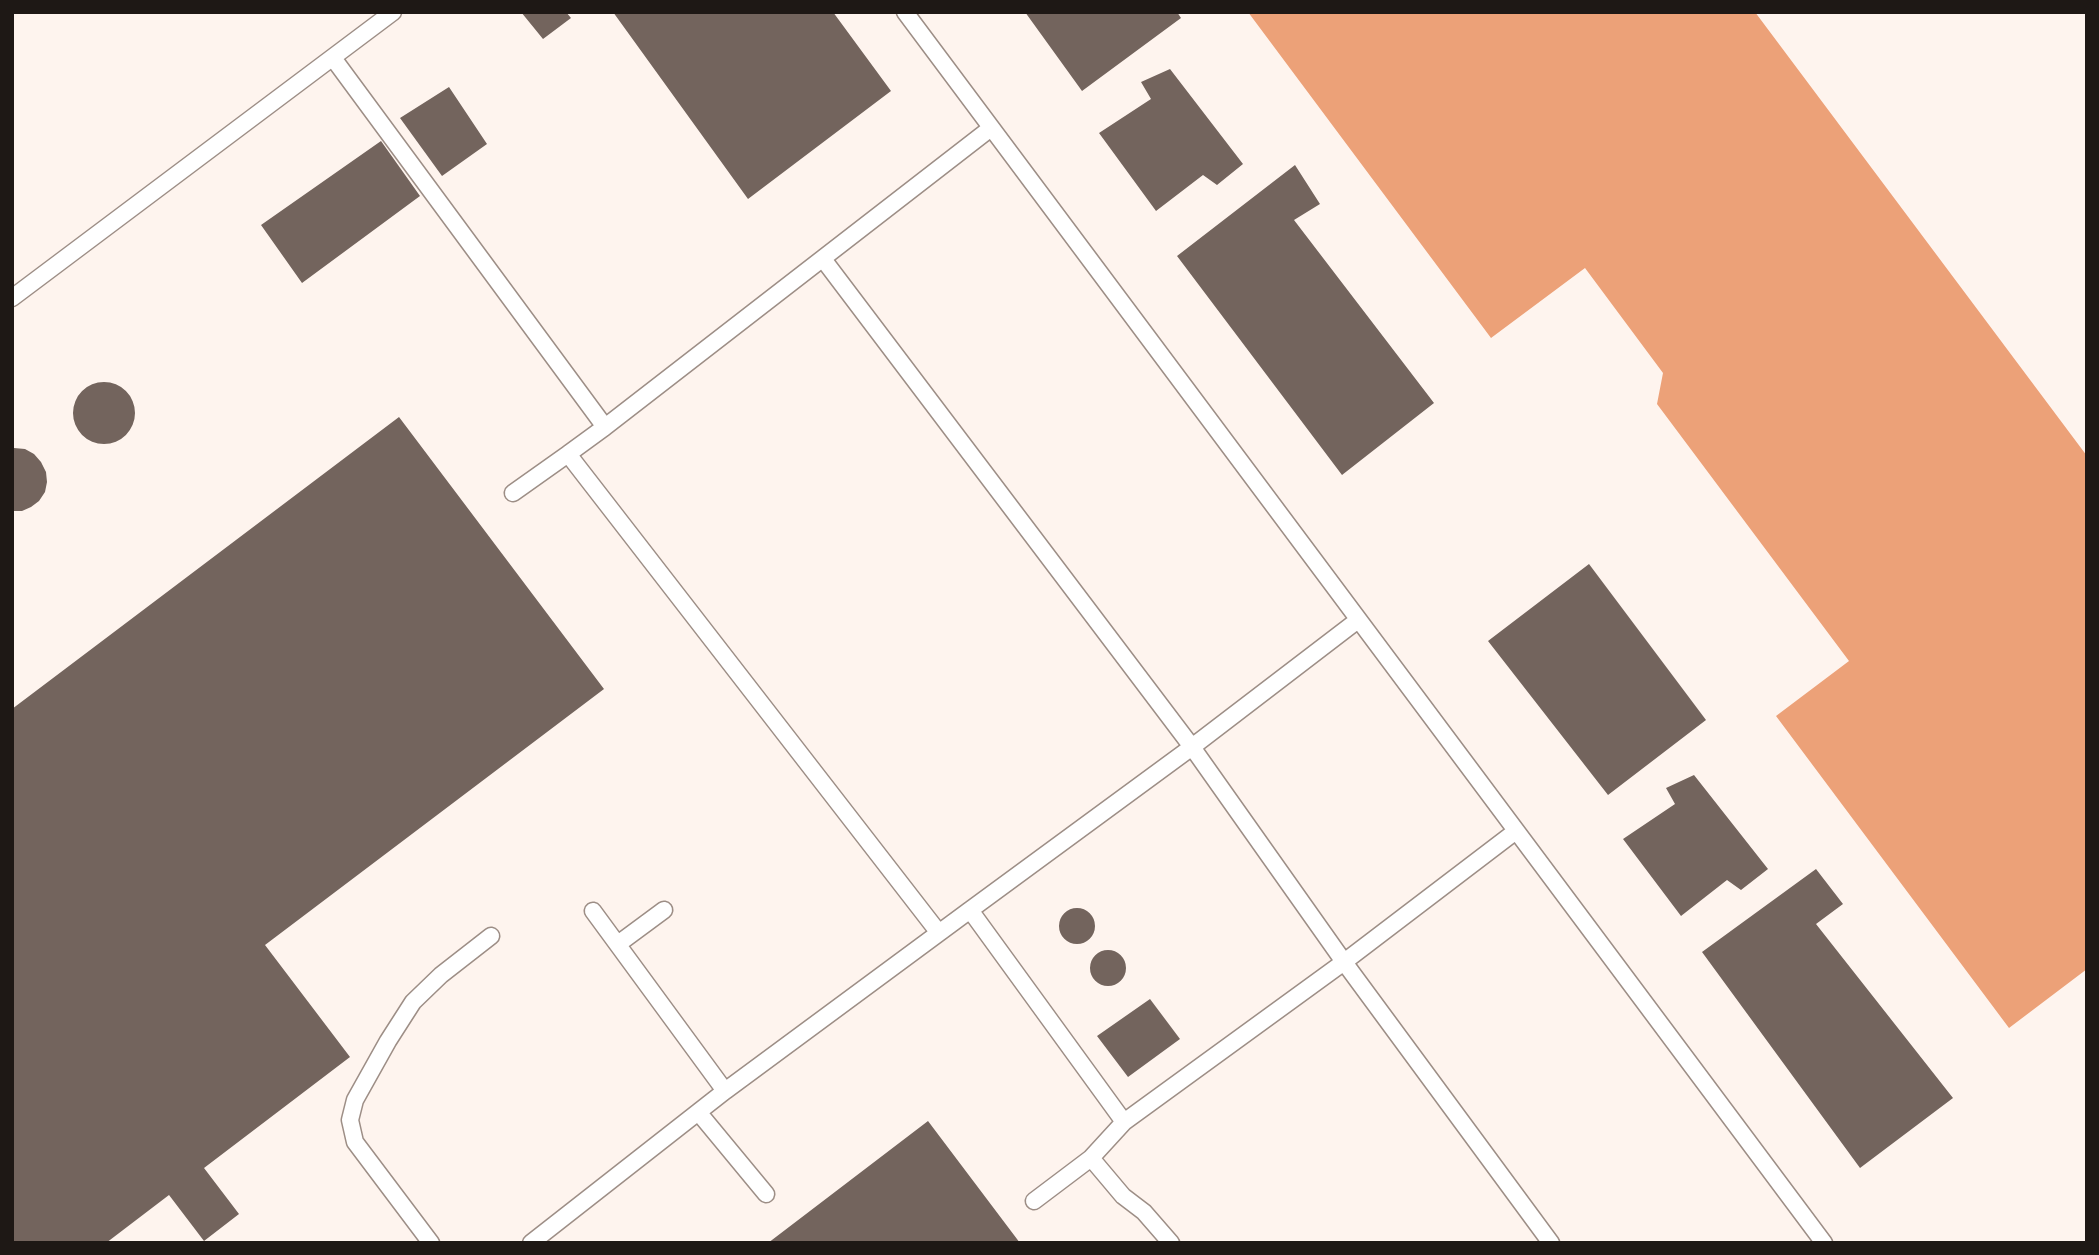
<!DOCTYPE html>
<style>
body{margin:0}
#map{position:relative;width:2099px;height:1255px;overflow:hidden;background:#fef4ee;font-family:"Crimson Pro",serif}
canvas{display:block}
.frame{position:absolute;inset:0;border:14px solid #1e1815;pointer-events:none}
</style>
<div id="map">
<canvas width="2099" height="1255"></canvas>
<div class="frame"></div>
</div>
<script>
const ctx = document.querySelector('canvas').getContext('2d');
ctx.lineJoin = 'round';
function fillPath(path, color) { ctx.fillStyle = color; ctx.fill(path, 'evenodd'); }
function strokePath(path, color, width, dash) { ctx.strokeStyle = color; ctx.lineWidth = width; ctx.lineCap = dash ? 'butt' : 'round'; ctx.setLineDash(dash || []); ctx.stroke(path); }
fillPath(new Path2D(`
 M1248 12H1755L2087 456V969L2009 1028 1776 716 1849 661 1657 404 1663 373 1585 268 1491 338Z`), '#eca178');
fillPath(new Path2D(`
 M521 12H566L571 18 543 39Z
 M613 12H833L891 91 748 199Z
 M1025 12H1177L1181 18 1082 91Z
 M1170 69 1243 164 1217 185 1203 175 1156 211 1099 133 1151 99 1141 82Z
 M449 87 487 144 442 176 400 118Z
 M381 141 420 196 302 283 261 225Z
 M1295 165 1320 204 1294 220 1434 403 1342 475 1177 256Z
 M73 413a31 31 0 1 1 62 0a31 31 0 1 1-62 0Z
 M399 417 604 689 265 945 350 1057 204 1168 239 1214 204 1241 169 1195 106 1243H12V709Z
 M14 448 25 449 34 454 41 462 46 472 47 482 45 492 39 501 31 507 22 511H12Z
 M1589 564 1706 720 1608 795 1488 641Z
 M1694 775 1768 869 1741 890 1727 880 1681 916 1623 839 1675 804 1666 788Z
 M1816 869 1843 904 1816 924 1953 1098 1860 1168 1702 952Z
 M1059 926a18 18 0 1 1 36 0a18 18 0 1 1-36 0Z
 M1090 968a18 18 0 1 1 36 0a18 18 0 1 1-36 0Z
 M1150 999 1180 1039 1128 1077 1097 1036Z
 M928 1121 1020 1243H768Z`), '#73645d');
const lane = new Path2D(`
 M905 12 1824 1243
 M333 58 605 427 991 128
 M823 259 1192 747 1344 962 1551 1243
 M12 298 393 12
 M605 427 568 454 939 933
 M513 493 568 454
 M593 911 725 1091
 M618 944 664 910
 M699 1113 766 1194
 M1124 1122 970 910 1192 747 1358 620
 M1091 1158 1123 1196 1144 1212 1171 1243
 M1034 1201 1091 1158 1124 1122 1344 962 1516 831
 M431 1243 355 1142 350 1120 355 1100 388 1041 413 1002 441 975 491 936
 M531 1243 725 1091 970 910`);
strokePath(lane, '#9d8e86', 19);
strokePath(lane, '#fff', 16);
</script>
